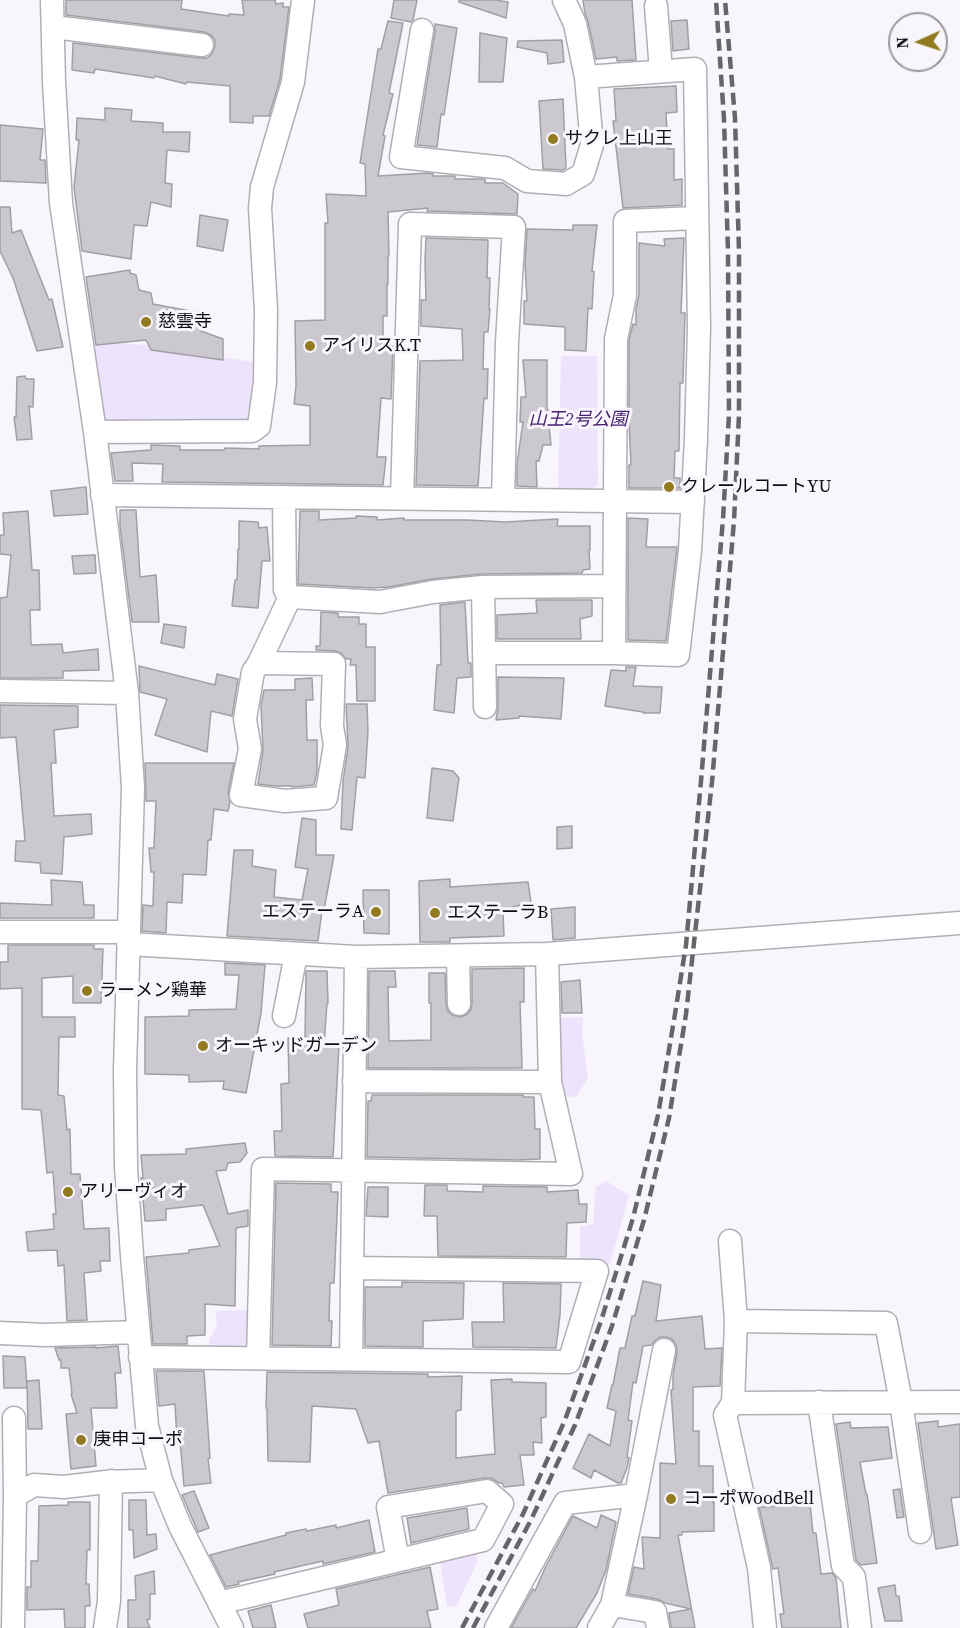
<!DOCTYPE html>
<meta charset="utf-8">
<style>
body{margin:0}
#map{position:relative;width:960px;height:1628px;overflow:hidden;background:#f8f6fc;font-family:"Source Serif 4",serif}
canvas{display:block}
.north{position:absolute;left:888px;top:12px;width:60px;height:60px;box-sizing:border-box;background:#f8f6fc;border:2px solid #9a999d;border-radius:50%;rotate:267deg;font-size:16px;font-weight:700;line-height:24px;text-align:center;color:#0e0d0f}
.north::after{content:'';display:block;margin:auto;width:21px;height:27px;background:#927a20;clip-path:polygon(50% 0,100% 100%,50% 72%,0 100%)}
</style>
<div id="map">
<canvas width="960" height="1628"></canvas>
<div class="north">N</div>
</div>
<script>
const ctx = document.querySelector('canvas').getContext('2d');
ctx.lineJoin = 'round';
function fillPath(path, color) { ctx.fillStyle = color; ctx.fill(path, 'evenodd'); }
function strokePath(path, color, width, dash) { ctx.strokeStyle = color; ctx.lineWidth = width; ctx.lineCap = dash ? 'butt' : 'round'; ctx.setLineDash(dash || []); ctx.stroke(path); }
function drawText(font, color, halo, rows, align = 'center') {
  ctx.font = font + ' "Source Serif 4","Noto Sans JP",serif'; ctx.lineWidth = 6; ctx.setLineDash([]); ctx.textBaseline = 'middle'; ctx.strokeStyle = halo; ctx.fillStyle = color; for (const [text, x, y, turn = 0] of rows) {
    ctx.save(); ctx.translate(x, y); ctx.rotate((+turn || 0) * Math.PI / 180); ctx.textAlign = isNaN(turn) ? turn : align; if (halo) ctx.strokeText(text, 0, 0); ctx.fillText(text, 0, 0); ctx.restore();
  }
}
fillPath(new Path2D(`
 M92 341 146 345 259 363 255 421 106 427Z
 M561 356H597L598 485 590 490 558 489Z
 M583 1017 582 1033 588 1078 576 1097 562 1096 559 1018Z
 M606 1181 629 1195 610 1264 580 1259V1227L593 1224 596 1187Z
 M251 1310 249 1352 210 1350 209 1340 217 1326 215 1311Z
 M476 1553 478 1560 457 1605 447 1607 440 1560Z`), '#ede3fc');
const building = new Path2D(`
 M66 0H182L181 9 229 16V14L244 15 242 0H275L276 4 283 3V7H289L280 79 269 116H253V123L230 122V86L187 82 186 84 155 76 154 78 95 69 94 73 72 70 73 43 200 58H207L212 54 215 46V40L211 35 204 32 66 15Z
 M394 0H417L413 20 411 22 391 18Z
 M459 0H495L508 2 506 18 459 2Z
 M583 0H632L636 60 617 61V57L596 59 588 21 585 14Z
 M687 20 689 49 673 51 671 21Z
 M388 21 403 23 389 93 393 94 383 135 385 136 378 176 429 173 433 174V176H455V179H485V183H503L518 194 517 214 427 211 428 208 388 212 389 256H388V284H387V316H383V346H393L391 399 381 398 377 457H386L383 485 162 482 163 464 132 463 133 481H115L111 453 151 450V445L180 446V450H224L225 448 259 449V446L310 445V406L294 404 296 386 295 321 325 320V223H328L326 194 366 196 365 164 360 163 378 49H381Z
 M435 24 457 28 444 115 441 114 437 147 417 145 435 32Z
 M480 33 507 38 503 82H479Z
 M562 40 564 62 548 64 547 53 517 47 518 41Z
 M676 86 677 112 666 113 668 149H674V180L682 179V205L623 208 613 121H616L614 89Z
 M563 99 566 168 563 170 543 169 539 101Z
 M105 108 132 110 131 121 163 123V132H190L189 152 167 150 165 183 172 184 171 207 151 202 147 226 134 225 131 259 82 251 74 187 79 140H76L77 118 105 120Z
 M0 125 43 129 40 160H45L46 183 0 181Z
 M0 207H10L12 233 21 230 49 300 52 299 63 347 37 351 13 278 0 251Z
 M200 215 228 220 223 251 197 246Z
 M573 225H597L592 271 594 272 592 309 588 308 586 351 565 350V327L524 324V301H527L525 264 527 229 573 230Z
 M426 238 488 240 487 278H490L489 309H490L488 332H484L483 369H488L487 399 484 398 478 486 416 485 420 361 463 360 462 329 421 326V300H426L425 262Z
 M684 238 681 313H685L683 383H680L679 451H675L674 478H680V488H629V465H631L629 421V340L633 324 636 325V309L639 295V243L665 246 664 239Z
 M130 270V273L136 275 139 290 151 293 153 304 201 313V331L223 339V360L151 350 146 340 96 345 86 277Z
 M523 360H547V410H556V425H549L551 445H543L539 461H536L537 487 517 486V464L523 422H520L521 397H526Z
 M25 376 26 379H34L33 407 29 406 32 439 17 440 14 417H16L17 377Z
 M86 487 88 514 54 516 51 491Z
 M120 510H136L140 577 156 575 159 622H132L120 526Z
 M28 511 32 570H39L40 610H30L31 645 62 644 63 653 98 649 99 670 63 671V678H0V598L7 597 11 555 0 554V535H4L3 513Z
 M300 511H319V520L356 518V516L377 517V520L404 518V520H467L505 522 558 519 557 526H590V550H589L590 569 583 570 582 573 482 574 432 579 389 587 372 588 298 584Z
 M628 518 648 519 646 547H677L666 641 628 640Z
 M239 521 258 522 259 528 267 527 270 561H262L258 608 232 606 235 580H237L238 549H239Z
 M95 555 96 573 74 574 72 556Z
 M536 600H592V616L580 619 581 639H497V615L537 613Z
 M465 602 468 663H471V677L457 678 454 713 434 710 437 665H441L440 605Z
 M321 612 338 613V617H359V624H366V647H375V701H357L356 665H350L351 659H346L341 653 335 651 316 650V646H320Z
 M164 624 186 627 184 648 161 643Z
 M139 666 215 685 217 674 238 679 232 716 211 711 207 752 155 735 167 699 140 692Z
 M626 667H636L633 686 662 687 660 713H643V712L605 706 611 670 626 671Z
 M498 677 564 678 561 719 519 716V718L496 720 498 707Z
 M312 678 313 700H306L307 740H317V772L314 785 292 787V786H275L258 784 263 751 261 705 264 690H295V679Z
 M346 704H367L368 731 365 778 357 777 352 830 341 829 343 781 348 747Z
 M0 705 78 706V727L54 730 56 763H51L54 816 91 814 92 834 64 837 62 874 41 873 40 863 15 861 16 841H25L16 737 0 738Z
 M145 763H234L228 792 230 802 228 811 214 809 211 840H208L206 875 183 874 182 903 167 902 166 933 142 931 143 905 153 906 154 872H151L149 848H154L156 801H146Z
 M432 768 453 771 459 778 453 821 427 818Z
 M302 818 316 820V855H334L324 910H322L318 941 227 936 234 850H253L252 866 276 870 274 897 302 900 308 869 295 867Z
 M572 826V848L557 849V827Z
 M450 879V887L528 882 531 902 503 910 504 936 450 938V942H420L419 881Z
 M51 880 82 882 84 905H94V918H0V903L52 905Z
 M363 890H389V934L364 933Z
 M575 907V938L553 940 551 909Z
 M8 945H94V949H103L101 1003H73V976L42 978V1017H75V1037H59L58 1095 64 1096 67 1130 70 1129 71 1174H80L84 1229 109 1228 110 1261H100L101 1271 84 1273 87 1320 67 1321 64 1265 58 1266 57 1250 28 1251 26 1232 54 1229 53 1214H56L53 1172 47 1173 41 1110 22 1109V988L0 989V962H8Z
 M225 963 265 965 261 1013 246 1093 223 1089 224 1081 189 1082V1075L145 1074V1017L189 1016V1010L236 1009 239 975H225Z
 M524 968V1002H520L522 1068H368L369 971H395L396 987H388L389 1041 431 1040V1003H429V973H445L446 1004 447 1010 452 1015 460 1017 466 1015 471 1010 472 1004V969Z
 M306 971H327L328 1003H327L324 1045H339L333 1157 275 1156 274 1131H282L281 1084 289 1083 288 1038 305 1037Z
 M580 980 582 1013H562L561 982Z
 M372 1095H523V1097H534L535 1129H540V1159L517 1160 367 1157 368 1101H371Z
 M245 1143 247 1153 240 1162 228 1163 226 1170 216 1171 228 1214 248 1210V1226L236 1228 235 1306 205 1304V1335L187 1336V1344H153L146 1257 189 1253V1250L220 1246 203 1205 166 1209V1220L145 1221 141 1178H143L141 1155 186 1154V1149Z
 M276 1183 331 1184V1192H338L334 1283H330L329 1321H332L331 1346 272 1345Z
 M425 1185H447V1191L483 1192V1186L547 1187V1192L578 1190 579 1204H587L586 1222 567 1223 566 1257 438 1256 437 1216H424Z
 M368 1187H388V1217L366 1216Z
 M643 1281 661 1285 656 1321 702 1316 705 1349 722 1348 720 1386 693 1387V1431H699V1466H713V1503L714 1502V1531L682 1532V1535H678L695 1628H671L669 1613 691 1609 665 1603 657 1599 628 1594 634 1567 644 1569 642 1537 660 1538V1463L676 1464 671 1390H673V1375L677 1352 676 1345 672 1339 666 1337H660L654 1341 652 1345 643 1346 636 1383 633 1382 628 1420 632 1421 627 1457 629 1458 627 1468 621 1483H618L594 1470 591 1478 573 1468 589 1434 610 1446 616 1411 607 1408 612 1385H613L620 1348H625L632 1316H635Z
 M402 1282 464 1283 463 1319 423 1321V1347L365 1346V1287H402Z
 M503 1283 561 1284 560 1315 556 1348 473 1347 472 1322H504Z
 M118 1346 121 1373H115L117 1408H91L96 1466 71 1469 66 1414 77 1413 71 1394H72L69 1368H61V1360H59L55 1348 96 1347V1348Z
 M3 1356 25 1357 27 1388H4Z
 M156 1371H204L210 1458 208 1459 211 1483 184 1486 180 1441H177L175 1404 159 1406Z
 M267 1372 428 1374V1377L462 1376 461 1410 456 1411V1458L495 1454 491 1380 512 1379V1382L546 1383V1417L541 1418 542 1443 533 1442 534 1455H520L524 1485 504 1487 502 1483H499L491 1478H485L388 1493 379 1441 368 1443 356 1409 312 1406 310 1462 268 1461 267 1408H266Z
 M39 1380 42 1429H28L27 1381Z
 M938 1421V1427L960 1424V1497L951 1498 958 1545 936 1549 918 1423Z
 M850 1422 851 1428 888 1427 892 1458 860 1462 866 1494H867L877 1563 861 1565 856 1560 836 1424Z
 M900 1489 904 1517 897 1518 893 1490Z
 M194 1491 209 1528 198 1532 182 1495Z
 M809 1493 813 1533H816L821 1574 832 1573 836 1578 841 1628H782L780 1614H784L778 1568 773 1569 759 1507 790 1506 789 1499Z
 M129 1500H146L147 1535 156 1534 157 1549 134 1558 133 1530H129Z
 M68 1502H90V1550H87L86 1584H89L90 1606H85V1628H65L64 1609 27 1610V1587H31V1561H38L39 1506 68 1505Z
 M467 1508 469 1529 411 1543 407 1518Z
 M601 1515 616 1522 606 1570 597 1593 576 1628H511L533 1589 535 1591 545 1568 573 1516 597 1528Z
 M369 1520 375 1552 323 1564V1561L274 1572 275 1574 238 1582 239 1584 226 1587 210 1555 286 1535V1533L306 1529 307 1531 336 1525V1528Z
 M430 1567 438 1609 427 1611 431 1628H308L304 1614 339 1605 336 1589Z
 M154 1571 155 1594H150V1619L147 1620 150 1628H128V1600H136L135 1576Z
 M895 1585 896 1596H899L902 1621H885L878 1588Z
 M271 1605 276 1628H253L248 1611Z`);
fillPath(building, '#cbc9cf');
strokePath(building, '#a19fa5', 1.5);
const minor = new Path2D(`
 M52 0 54 82 61 203 95 432 127 693 133 788 125 1070 126 1167 132 1256 147 1426 161 1480 180 1526 232 1628
 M656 6 661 71
 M53 27 202 45
 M422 30 401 157 505 168 527 181 566 184 583 174 592 145 586 77 575 24 564 0
 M95 432 252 431 259 426 265 382 266 310 260 208 262 187 293 82 303 0
 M102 495 693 502
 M284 497 285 590 290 597 380 602 433 592 483 587 614 586
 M402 498 410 224 514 227 507 342 503 499
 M483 587 485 707
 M484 653H614L678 655 690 551 696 439 699 328 695 69 586 77
 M614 653 616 339 625 295V221L697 218
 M259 663 334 664 332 726 335 745 326 798 285 801 241 795 250 749 245 719 253 672 259 663 290 597
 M0 691 127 693
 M0 932H129
 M128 944 356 957 547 954 960 923
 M458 956 459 1004
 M284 1016 296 954
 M354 1081 550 1082
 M730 1241 736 1321 733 1403 725 1415 759 1568 765 1628
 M736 1321 886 1323 901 1402 920 1532
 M0 1333 45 1335 138 1332
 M140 1357 569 1362 597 1271 352 1268
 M258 1358 263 1169 571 1174 550 1082 547 954
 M351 1359 356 957
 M819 1402 843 1566 854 1577 860 1628
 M733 1403 960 1402
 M15 1496 34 1485 64 1487 106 1482 161 1480
 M219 1603 483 1540 502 1504 487 1491 388 1507 398 1560
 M612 1605 655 1612 658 1628
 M13 1628 15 1496 14 1418
 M105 1628 109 1601 111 1481
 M496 1628 565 1503 636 1495
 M599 1628 612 1605 636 1495 664 1350`);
strokePath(minor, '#b1afb5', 25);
strokePath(minor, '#fff', 22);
strokePath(new Path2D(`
 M462 1628 523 1514 565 1420 601 1321 633 1218 658 1115 675 1014 686 945 701 781 723 519 729 414 728 252 724 119 716 0
 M473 1628 531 1520 575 1425 612 1326 644 1220 669 1118 686 1014 712 782 734 521 739 415V251L735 118 725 0`), '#666569', 4.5, [12, 6]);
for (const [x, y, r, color] of [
 [553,139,6,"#927a20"],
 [146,322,6,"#927a20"],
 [310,346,6,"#927a20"],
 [669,487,6,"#927a20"],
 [376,912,6,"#927a20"],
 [435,913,6,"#927a20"],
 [87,991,6,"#927a20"],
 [203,1046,6,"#927a20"],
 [68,1192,6,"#927a20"],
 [81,1440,6,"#927a20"],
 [671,1499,6,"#927a20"]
]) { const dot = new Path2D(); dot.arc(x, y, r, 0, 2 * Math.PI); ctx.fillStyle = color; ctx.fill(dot); strokePath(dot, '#f8f6fc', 2); }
drawText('18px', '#0e0d0f', '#f8f6fc', [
 ["サクレ上山王",565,139],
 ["慈雲寺",158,322],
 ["アイリスK.T",322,346],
 ["クレールコートYU",681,487],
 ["エステーラA",364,912,"right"],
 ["エステーラB",447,913],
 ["ラーメン鶏華",99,991],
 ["オーキッドガーデン",215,1046],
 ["アリーヴィオ",80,1192],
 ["庚申コーポ",93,1440],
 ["コーポWoodBell",683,1499]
], 'left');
drawText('italic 18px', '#472070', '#f8f6fc', [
 ["山王2号公園",578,420]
]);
</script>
